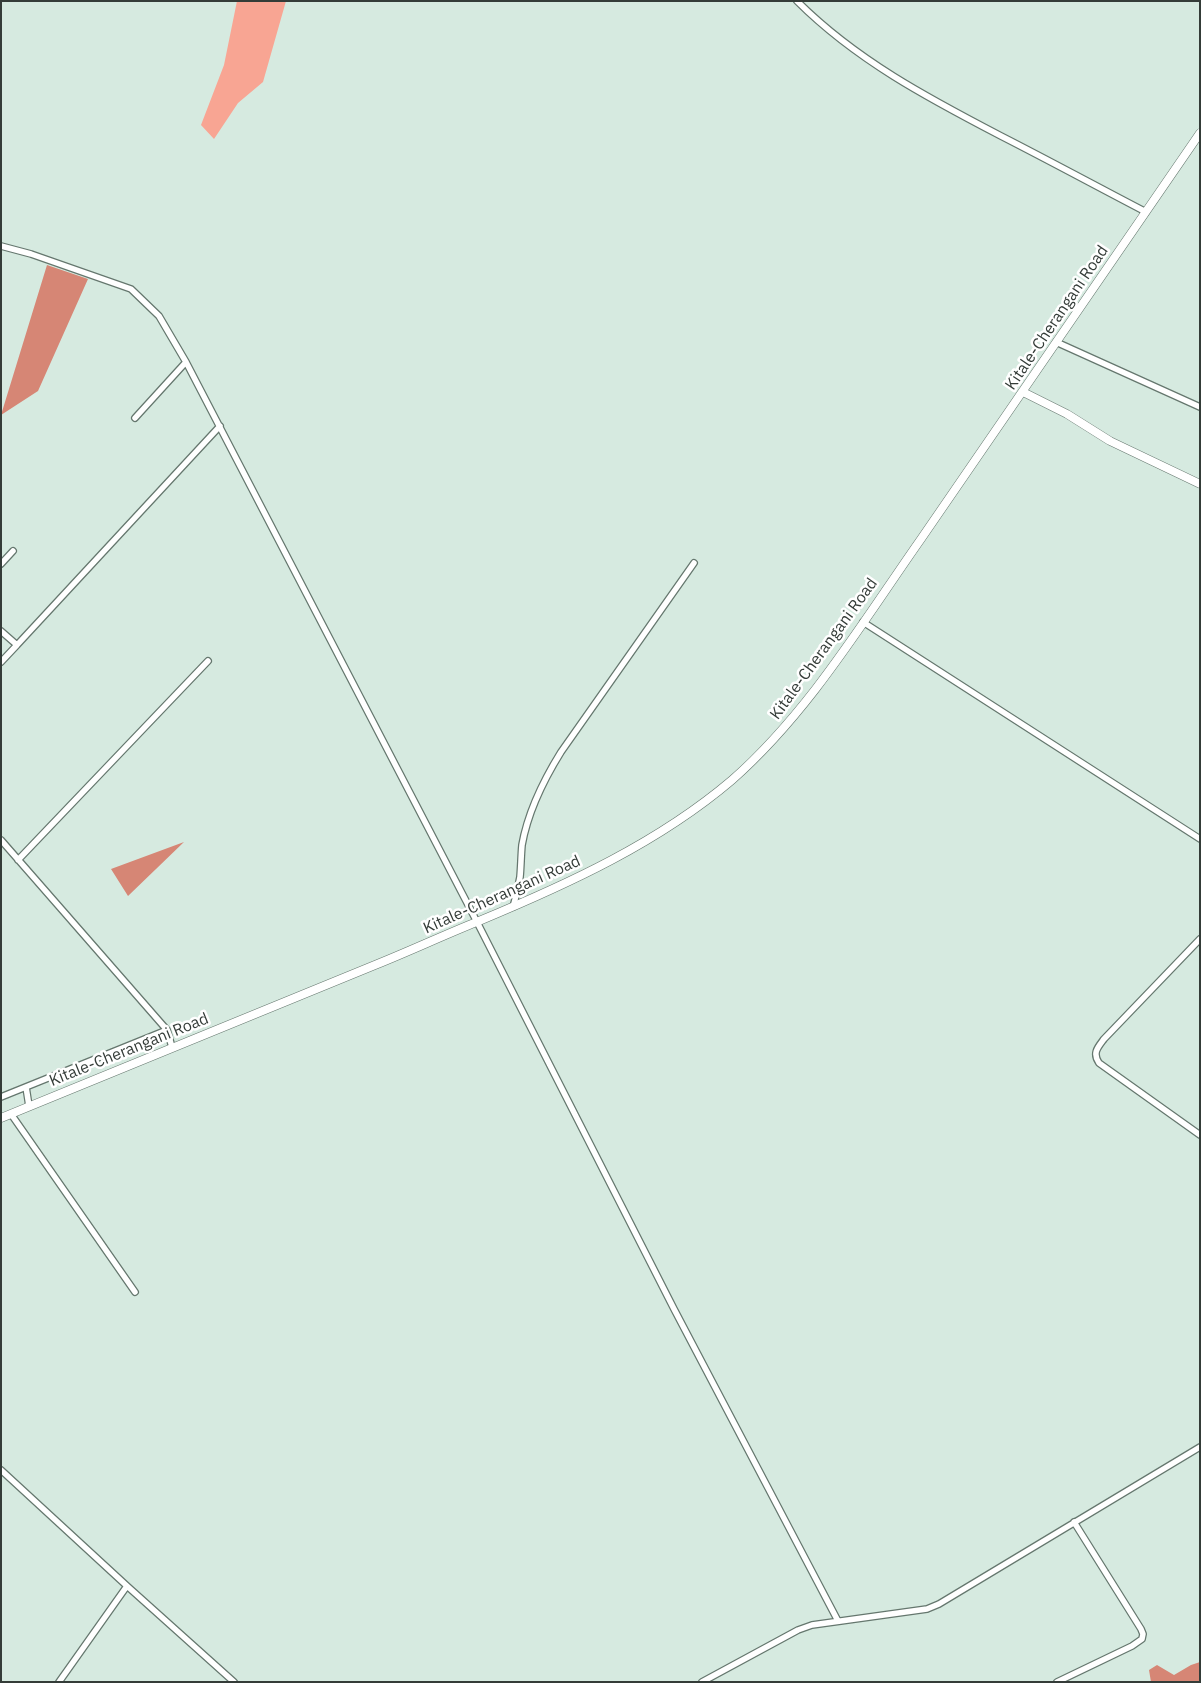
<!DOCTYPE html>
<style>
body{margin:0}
#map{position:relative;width:1201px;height:1683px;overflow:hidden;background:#d6eae0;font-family:"IBM Plex Sans",sans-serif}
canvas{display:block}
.frame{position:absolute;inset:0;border:2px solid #343c38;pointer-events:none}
</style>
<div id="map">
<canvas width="1201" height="1683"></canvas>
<div class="frame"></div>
</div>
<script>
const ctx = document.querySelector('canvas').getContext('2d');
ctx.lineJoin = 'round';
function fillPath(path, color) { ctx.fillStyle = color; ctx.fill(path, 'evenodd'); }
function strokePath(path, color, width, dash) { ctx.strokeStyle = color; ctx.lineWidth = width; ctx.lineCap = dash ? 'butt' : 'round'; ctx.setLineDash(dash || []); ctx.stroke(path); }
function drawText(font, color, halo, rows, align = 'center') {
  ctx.font = font + ' "IBM Plex Sans",sans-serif'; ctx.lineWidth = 5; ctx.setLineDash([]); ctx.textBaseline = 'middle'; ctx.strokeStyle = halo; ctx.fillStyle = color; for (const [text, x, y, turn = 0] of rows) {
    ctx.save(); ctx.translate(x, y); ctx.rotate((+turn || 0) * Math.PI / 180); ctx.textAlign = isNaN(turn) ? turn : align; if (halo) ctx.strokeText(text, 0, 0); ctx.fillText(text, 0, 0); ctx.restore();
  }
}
fillPath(new Path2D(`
 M47 265 88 279 38 391 1 415Z
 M184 842 128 896 111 869Z
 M1200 1662V1682H1151L1149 1670 1157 1665 1174 1675 1191 1665Z`), '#d68675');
fillPath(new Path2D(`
 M237 1H286L263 82 238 103 214 139 201 125 224 65Z`), '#f8a593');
const street = new Path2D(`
 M797 1C856 60 928 98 1001 136 1050 161 1098 187 1146 212
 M1 246 31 254 131 289 159 316 186 362
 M1056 342 1200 407
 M135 418 186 362 477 922 674 1309 838 1621
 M1 564 13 551
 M863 622 1200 839
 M1 631 17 645 1 662
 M17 645 220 426
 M1 840 167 1030 172 1047
 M18 860 208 661
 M513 907C516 897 518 887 520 877 521 866 521 856 522 845 528 811 543 781 561 752L694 563
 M1200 939 1104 1039C1098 1047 1092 1053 1099 1063L1200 1135
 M26 1087 29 1106
 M1 1097 167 1030
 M11 1114 135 1292
 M1 1470 127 1586 59 1682
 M127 1586 234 1682
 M702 1682 798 1630 812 1625 927 1609 939 1604 1200 1447
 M1057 1682 1132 1646 1142 1639 1143 1634 1141 1629 1074 1522`);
const secondary = new Path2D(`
 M1023 392 1067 414 1110 441 1200 484
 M1 1118C126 1067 250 1016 375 965 410 951 444 935 479 921 568 884 658 843 732 780 809 712 862 623 921 539 1015 404 1107 268 1200 133`);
strokePath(street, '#65776e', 8);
strokePath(secondary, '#65776e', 9);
strokePath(street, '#fff', 5.5);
strokePath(secondary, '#fff', 8);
drawText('16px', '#343c38', '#fff', [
 ["Kitale-Cherangani Road",1057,318,-56],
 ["Kitale-Cherangani Road",824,649,-54],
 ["Kitale-Cherangani Road",502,895,-24],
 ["Kitale-Cherangani Road",129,1050,-22]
]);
</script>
